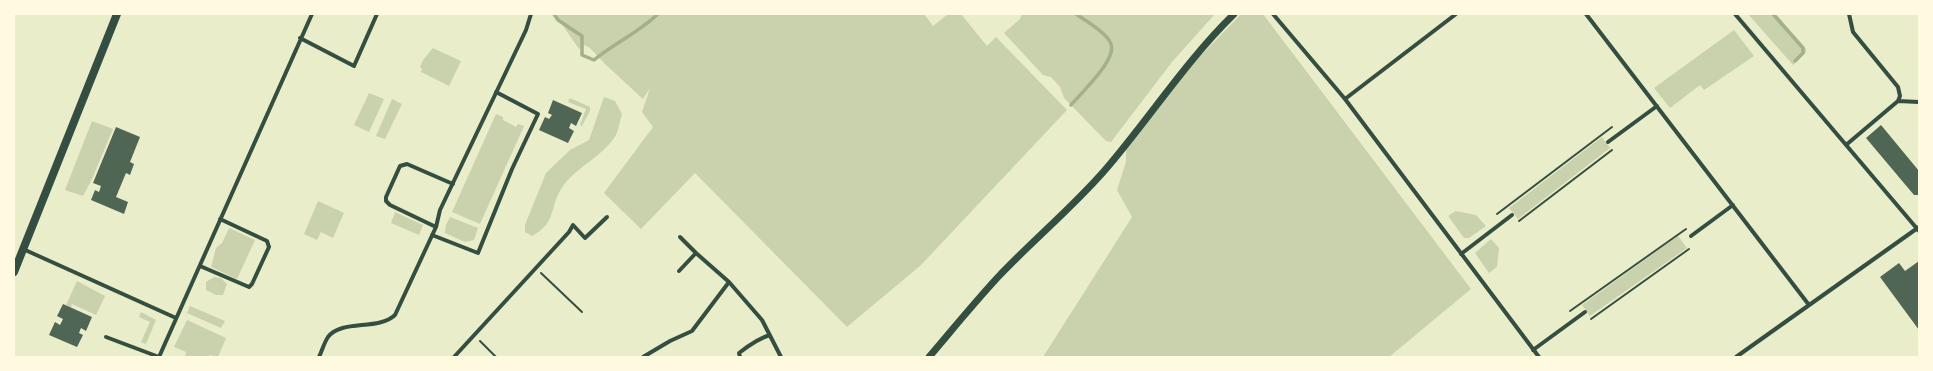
<!DOCTYPE html>
<style>
body{margin:0}
#map{position:relative;width:1933px;height:371px;overflow:hidden;background:#e9edc9;font-family:Spectral,serif}
canvas{display:block}
.frame{position:absolute;inset:0;border:15px solid #fefae0;pointer-events:none}
</style>
<div id="map">
<canvas width="1933" height="371"></canvas>
<div class="frame"></div>
</div>
<script>
const ctx = document.querySelector('canvas').getContext('2d');
ctx.lineJoin = 'round';
function fillPath(path, color) { ctx.fillStyle = color; ctx.fill(path, 'evenodd'); }
function strokePath(path, color, width, dash) { ctx.strokeStyle = color; ctx.lineWidth = width; ctx.lineCap = dash ? 'butt' : 'round'; ctx.setLineDash(dash || []); ctx.stroke(path); }
fillPath(new Path2D(`
 M555 14H924L933 26 948 14H961L987 46 996 37 1067 110 921 265 847 327 695 173 641 229 604 193 653 127 642 112 650 88 643 99 605 64 590 48 584 45 579 49Z
 M1022 14H1215L1172 62 1111 142 1106 141 1064 98 1060 87 1051 77 1043 75 1004 33 1020 19Z
 M1241 14H1263L1471 289 1389 357H1043L1132 217 1117 190 1126 162V148L1179 78Z
 M1748 14H1776L1806 49V52L1793 65Z
 M1734 30 1754 56 1704 90 1700 85 1670 108 1654 88Z
 M433 48 461 61 449 86 421 72 422 69 420 67 423 60Z
 M369 93 384 99 369 132 354 125Z
 M604 97 615 101 622 114C620 120 619 129 616 135 603 157 575 167 561 189 549 209 557 222 532 236L525 232V225L546 173 570 150 589 140Z
 M570 98 590 107V111L582 126 580 125 586 109 568 102Z
 M392 99 402 104 385 139 376 136Z
 M496 114 503 117V120L516 127 518 124 524 126 480 224 452 212Z
 M92 121 113 129 92 179 83 196 65 190Z
 M1602 137 1610 148 1518 219 1509 208Z
 M318 201 344 213 333 238 321 232 317 240 304 234Z
 M1456 211 1476 215 1486 226 1469 238H1464L1448 216Z
 M395 212 423 225 419 235 391 223Z
 M450 217 478 228 474 240 465 242 445 233 446 225Z
 M229 228 255 240 237 279 211 267 216 248 222 243Z
 M1678 236 1687 248 1590 316 1582 305Z
 M1491 239 1499 248 1497 267 1489 273 1475 253Z
 M214 277 221 278 227 284 223 295H216L206 290V282Z
 M77 281 105 296 96 315 72 304 71 308 66 305Z
 M190 306 225 321 221 328 187 313Z
 M141 312 156 320 146 344 141 342 150 322 139 317Z
 M187 320 226 338 218 357 210 355 208 357H185L186 352 174 347Z`), '#cad2ad');
strokePath(new Path2D(`
 M554 14 558 20 582 36V55L594 60C615 43 639 32 658 14
 M1773 14 1803 48V53L1795 61
 M1071 105C1081 93 1117 60 1111 44 1107 33 1086 21 1076 14`), '#a3b18a', 3.5);
fillPath(new Path2D(`
 M553 100 582 113 576 126 571 123 569 128 574 131 568 143 539 130 545 117 549 119 552 115 548 113Z
 M1881 125 1919 171V195H1914L1866 138Z
 M116 127 140 137 130 162 134 164 130 175 126 173 116 197 128 202 124 214 91 200 95 190 99 192 101 186 93 183Z
 M1919 261V330L1880 277 1899 263 1905 271Z
 M63 304 92 317 86 331 81 328 79 333 83 335 77 347 49 335 55 322 60 325 63 319 57 316Z`), '#4f6655');
strokePath(new Path2D(`
 M1497 214 1612 127
 M1519 221 1612 150
 M541 273 582 312
 M1570 311 1686 229
 M1591 319 1689 249
 M480 341 496 357`), '#344e41', 2);
strokePath(new Path2D(`
 M1273 14 1345 99 1539 357
 M1586 14 1809 305
 M1735 14 1919 231
 M1849 14 1853 32 1898 87 1900 96 1898 101
 M300 38 354 66 377 14
 M1345 99 1456 14
 M1608 142 1657 106
 M1846 145 1898 101 1919 102
 M436 227 390 205 386 201V197L400 166 407 164 453 184
 M432 235 478 253 512 169 538 114 496 92
 M1691 236 1733 205
 M680 237 696 253
 M23 249 176 318
 M1461 254 1512 215
 M200 266 249 287 252 284 269 247 267 241 220 219
 M679 271 696 253 729 282 762 320 781 357
 M106 337 159 357
 M1533 350 1585 312
 M159 357 312 14
 M319 357C322 351 324 343 328 337 342 319 378 331 395 315L436 227 440 210 526 30 531 14
 M454 357 569 232 573 225 585 238 607 217
 M643 357 670 341 692 331 729 282
 M740 357 739 353C748 346 759 338 770 335
 M1736 357 1919 227`), '#344e41', 4);
strokePath(new Path2D(`
 M929 357C952 330 974 303 998 277 1033 240 1072 208 1105 170 1149 119 1185 62 1234 14`), '#344e41', 7);
strokePath(new Path2D(`
 M14 272 117 14`), '#344e41', 8);
</script>
